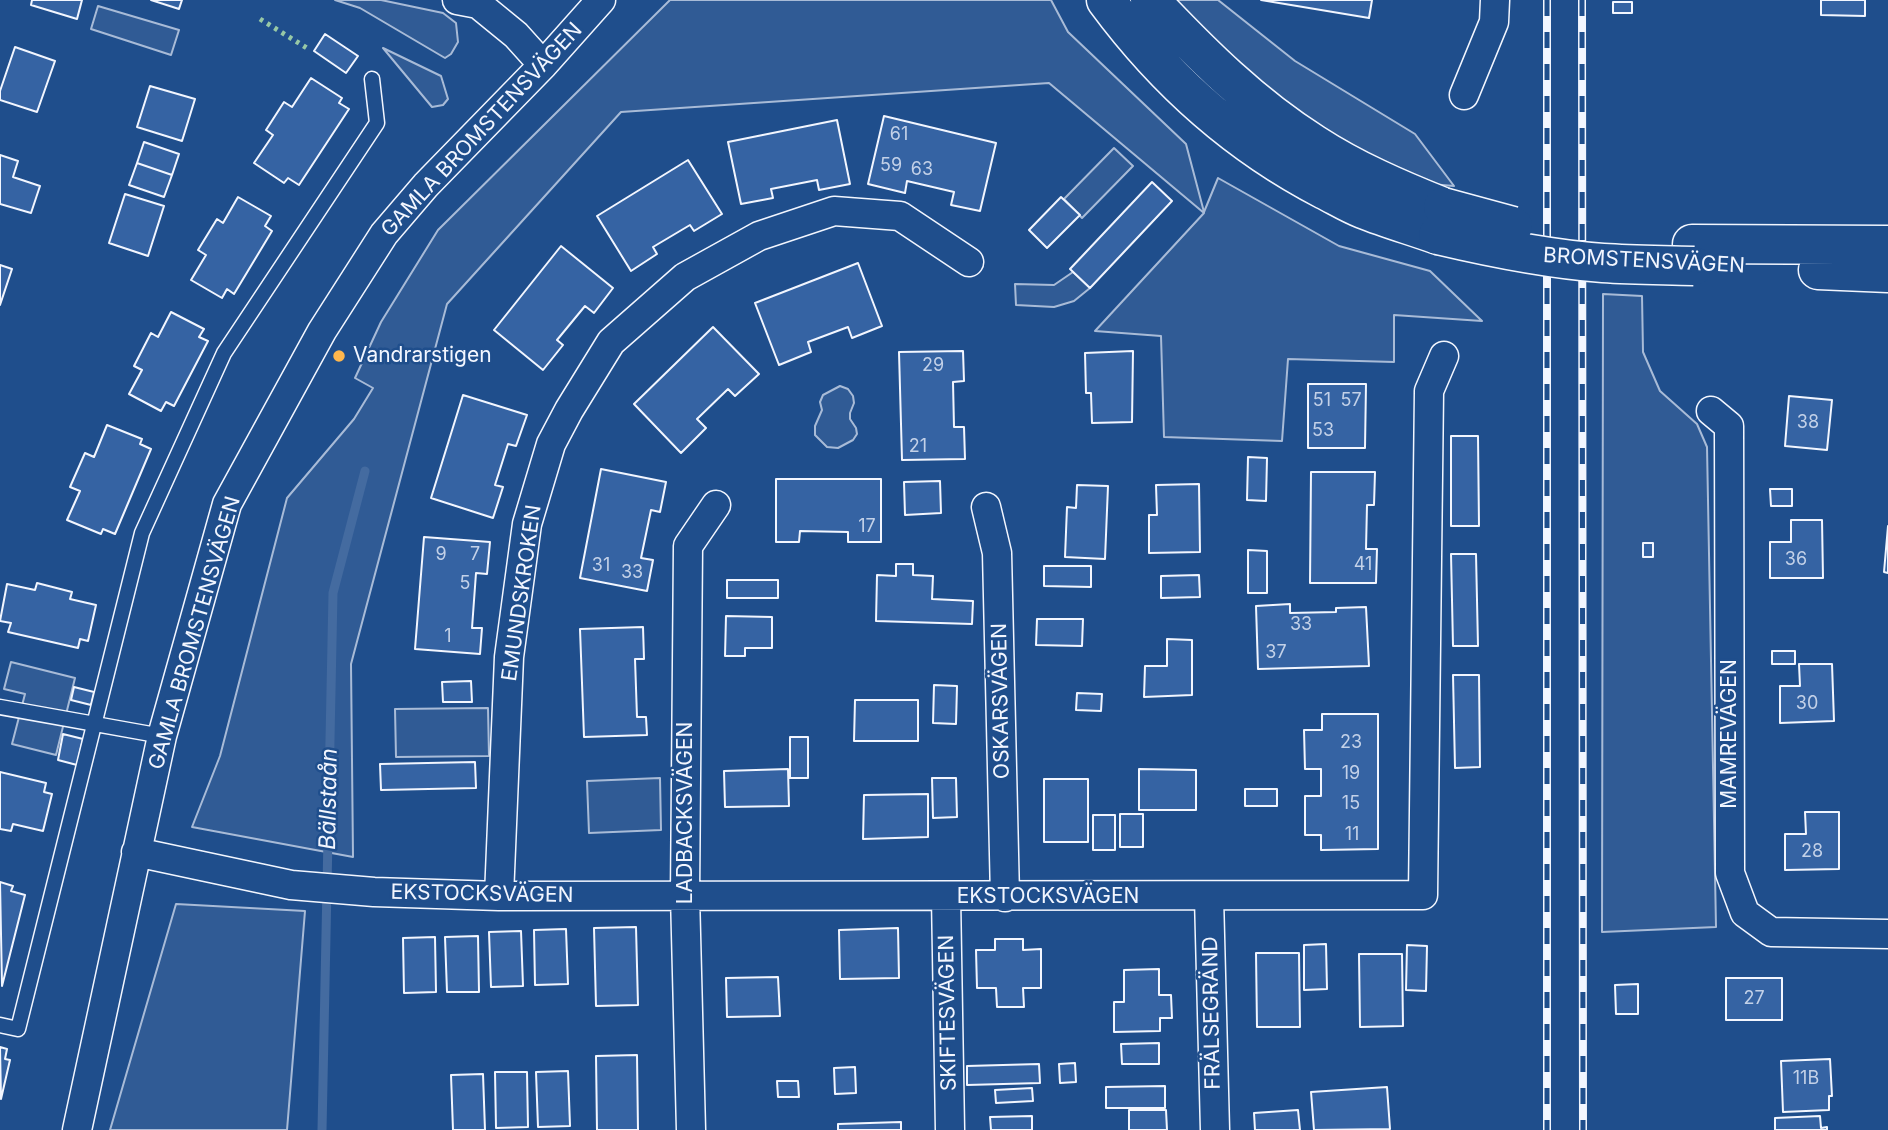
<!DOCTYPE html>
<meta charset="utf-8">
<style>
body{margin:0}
canvas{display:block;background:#1f4e8c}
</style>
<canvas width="1888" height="1130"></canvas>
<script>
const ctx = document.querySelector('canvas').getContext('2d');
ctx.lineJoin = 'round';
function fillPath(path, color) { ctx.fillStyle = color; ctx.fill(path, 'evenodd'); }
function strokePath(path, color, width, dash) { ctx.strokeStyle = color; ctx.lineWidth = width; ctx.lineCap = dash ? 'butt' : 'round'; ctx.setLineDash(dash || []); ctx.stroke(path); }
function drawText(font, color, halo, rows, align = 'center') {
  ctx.font = font + ' Inter,sans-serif'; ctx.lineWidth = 5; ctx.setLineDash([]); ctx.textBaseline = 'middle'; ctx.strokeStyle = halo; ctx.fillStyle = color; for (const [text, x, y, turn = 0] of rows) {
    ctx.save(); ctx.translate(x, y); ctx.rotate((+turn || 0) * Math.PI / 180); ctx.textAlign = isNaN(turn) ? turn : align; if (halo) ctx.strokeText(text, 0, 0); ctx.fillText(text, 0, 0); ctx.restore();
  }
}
const built = new Path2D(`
 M335 0H381L443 13 456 23 458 42 451 54 445 58 360 8Z
 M670 0H1051L1068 32 1186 144 1204 212 1218 178 1339 246 1430 271 1482 321 1394 315V362L1288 359 1282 441 1164 437 1161 336 1095 331 1204 213 1049 83 621 112 447 304 351 664 353 857 192 827 220 756 287 498 354 419 373 388 355 378 381 322 438 230Z
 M1173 0H1218L1295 61 1415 134 1454 186 1419 183 1309 125 1239 68Z
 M98 6 179 30 171 55 91 29Z
 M383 48 441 76 448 99 443 105 432 107Z
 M1114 148 1133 166 1082 218 1064 199Z
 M1073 272 1090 288 1074 301 1054 307 1016 305 1015 284 1054 285Z
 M1603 294 1642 296 1643 352 1660 391 1697 424 1707 447 1716 927 1602 932Z
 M840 386 848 389 853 396 854 403 850 413V419L856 428 857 434 853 440 838 448 827 447 815 435V426L822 410 820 402 823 395Z
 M11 662 75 678 56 755 12 744 25 694 4 689Z
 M488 708 489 756 396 757 395 709Z
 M660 778 661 830 589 833 587 781Z
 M176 904 305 911 287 1130H110Z`);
fillPath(built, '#305b95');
strokePath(built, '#a8bbd7', 2);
strokePath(new Path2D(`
 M322 1130 333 593 365 471`), '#446ba0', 9);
const building = new Path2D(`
 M32 0H82L77 19 31 5Z
 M151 0H182L179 9Z
 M1261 0H1372L1369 18Z
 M1821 0H1865V16L1821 15Z
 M1613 2H1632V13H1613Z
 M325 34 358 56 346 73 314 51Z
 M15 47 55 61 37 112 0 100V91Z
 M311 78 342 98 339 103 349 109 299 185 288 178 284 183 254 163 273 135 266 130 284 102 292 107Z
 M150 86 195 99 182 141 137 127Z
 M884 116 996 143 980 211 951 205 954 192 907 181 905 193 868 184Z
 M837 120 850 184 819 190 817 180 771 189 773 198 741 204 728 142Z
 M144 142 179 154 172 175 137 163Z
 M0 155 18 161 13 177 40 186 31 213 0 204Z
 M688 160 722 214 694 231 690 225 653 247 657 254 631 271 597 216Z
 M137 163 172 175 164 197 129 185Z
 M1152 182 1172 201 1090 288 1070 269Z
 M125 194 164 206 148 256 109 243Z
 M238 197 271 216 265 226 272 231 234 294 227 289 222 298 191 280 206 255 198 250 217 219 223 223Z
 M1061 197 1080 215 1047 248 1029 230Z
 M561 246 613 288 594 313 585 306 557 340 563 345 543 370 494 330Z
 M858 263 882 326 852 338 848 327 808 342 811 352 779 365 755 303Z
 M0 265 12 269 0 305Z
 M171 312 204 329 199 337 208 341 174 406 166 402 161 411 129 394 142 370 134 366 151 333 158 337Z
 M713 327 759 374 735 396 728 389 697 419 706 428 681 453 634 404Z
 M963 351 964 381 953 382 954 427H964L965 459 902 460 899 352Z
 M1133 351 1132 422 1092 423 1091 393H1086L1085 353Z
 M1308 384H1366L1365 448H1308Z
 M463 395 527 415 516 446 508 444 495 485 503 487 493 518 431 498Z
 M1789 396 1832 400 1827 450 1785 446Z
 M107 425 142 439 140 444 151 449 115 534 103 529 101 534 67 520 80 491 70 487 85 453 94 457Z
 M1451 436H1478L1479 526H1451Z
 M1248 457 1267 458 1266 501 1247 500Z
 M601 469 666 482 660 512 651 510 641 558 653 560 647 591 580 578Z
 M1311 472H1375L1374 505H1367L1366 549H1377L1376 583H1310Z
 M776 479H881V542H848V532L800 531 799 542H776Z
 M940 481 941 513 905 515 904 482Z
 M1199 484 1200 552 1149 553V515H1157L1156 485Z
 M1077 485 1108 486 1105 559 1065 557 1067 507 1076 508Z
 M1770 489H1792V506H1771Z
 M1791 520H1822L1823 578H1770V542H1791Z
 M1888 526V573L1884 572Z
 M424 537 490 542 487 574 476 573 472 628H482L480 654 415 649Z
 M1643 543H1653V557H1643Z
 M1248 550 1267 551V593H1248Z
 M1451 554H1476L1478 646H1453Z
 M896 564H913V575L933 576 932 599 973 601 972 624 876 621 877 575 896 576Z
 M1044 566H1091V587L1044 586Z
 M1199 575 1200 597 1161 598V576Z
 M727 580H778V598H727Z
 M37 583 72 592 70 599 96 605 88 641 80 639 78 648 8 632 11 623 0 621 7 584 35 590Z
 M1290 604V613L1336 612V608L1366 607 1369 666 1258 669 1256 606Z
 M726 616 772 617V648H745V656H725Z
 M1037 619H1083L1082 646 1036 645Z
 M643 627 644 659H635L637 717H646L647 735 584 737 580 629Z
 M1167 639 1192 640V695L1144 697 1145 666H1167Z
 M1772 651H1795V664H1772Z
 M1799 664H1832L1834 721 1780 723V686H1800Z
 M1453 675H1479L1480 767 1455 768Z
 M471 681 472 702H443L442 682Z
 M934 685 957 686 956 724 933 723Z
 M74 687 94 692 91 705 71 700Z
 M1077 693 1102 694 1101 711 1076 710Z
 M855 700H918V741H854Z
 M1322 714H1378V849L1321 850V835H1305V796H1321V769H1305L1304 730H1322Z
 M63 734 83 739 77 765 58 760Z
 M790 737H808V778H790Z
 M475 762 476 788 381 790 380 764Z
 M788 769 789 806 725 807 724 771Z
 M1139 769 1196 770V810H1139Z
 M0 772 46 783 44 792 52 794 43 831 13 824 11 831 0 829Z
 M932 778H956L957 817 933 818Z
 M1044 779H1088V842H1044Z
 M1245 789H1277V806H1245Z
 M928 794V837L863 839 864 795Z
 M1805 812H1839V869L1785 870V834H1806Z
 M1120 814H1143V847H1120Z
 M1093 815H1115V850H1093Z
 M0 882 13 886 11 891 25 895 2 986Z
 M636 927 638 1005 596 1006 594 928Z
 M898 928 899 978 840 979 839 930Z
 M566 929 568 984 535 985 534 930Z
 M521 931 523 986 491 987 489 932Z
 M478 936 479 992H447L445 937Z
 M435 937 436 992 404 993 403 938Z
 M995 939H1023V950L1041 949V988H1023L1024 1007H997L996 988H977L976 950H995Z
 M1326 944 1327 989 1304 990V945Z
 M1407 945 1427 946 1426 991 1406 990Z
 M1256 953H1299L1300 1027H1257Z
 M1359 954H1402L1403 1026 1360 1027Z
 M1159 969V995H1171L1172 1018H1160V1031L1114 1032V1002H1124V970Z
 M778 977 780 1016 727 1017 726 978Z
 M1726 978H1782V1020H1726Z
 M1638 984V1014H1616L1615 985Z
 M1159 1043V1064H1122L1121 1044Z
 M0 1047 7 1049 5 1059 10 1060 1 1099Z
 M637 1055 638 1130H597L596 1056Z
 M1830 1059 1832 1096H1829V1110L1783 1112 1781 1061Z
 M1075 1063 1076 1082 1060 1083 1059 1064Z
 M1039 1064 1040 1083 967 1085V1066Z
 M855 1067 856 1093 835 1094 834 1068Z
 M568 1071 570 1126 538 1127 536 1072Z
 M495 1072H527L528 1127 496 1128Z
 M483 1074 485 1130H453L451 1075Z
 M777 1081H798L799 1097H778Z
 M1165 1086V1108H1106V1087Z
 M1387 1087 1390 1129 1314 1130 1311 1092Z
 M1032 1088 1033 1101 996 1103 995 1090Z
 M1129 1110H1166L1167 1130H1129Z
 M1298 1110 1300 1130H1255L1254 1113Z
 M1032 1116V1130H991L990 1117Z
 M1820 1116 1821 1128 1827 1127V1130H1775V1118Z
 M901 1122V1130H838V1124Z`);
fillPath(building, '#3563a3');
strokePath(building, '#f2f6ff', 2);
const lane = new Path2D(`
 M0 707 162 736
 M0 1025 18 1029 142 533 224 353 377 123 372 79`);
const street = new Path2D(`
 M457 0 478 4 516 35 543 65
 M1464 95 1494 22 1495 0
 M1711 411 1729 426 1730 873 1745 913 1771 932 1888 934
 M986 507 997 553 1005 897
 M136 852 291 885 374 892 499 896 1423 895 1429 391 1444 356
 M499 896 509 657 527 524 551 444 569 410 611 342 685 277 759 236 834 211 900 216 969 262
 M946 896 950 1130
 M1209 897 1215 1130
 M77 1130 162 736 227 504 322 331 384 234 426 185 543 65 601 0
 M691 1130 685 895 688 546 716 505`);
const secondary = new Path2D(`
 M1106 0C1165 80 1236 144 1325 190 1337 196 1350 204 1363 209 1388 219 1413 226 1438 235
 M1150 0C1200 53 1252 105 1314 144 1354 170 1398 189 1443 207
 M1692 244 1888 245
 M1818 270 1888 273`);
strokePath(lane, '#f2f6ff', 17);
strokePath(street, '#f2f6ff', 31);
strokePath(secondary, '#f2f6ff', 41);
strokePath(lane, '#1f4e8c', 14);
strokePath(street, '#1f4e8c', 28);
strokePath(secondary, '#1f4e8c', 38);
const rail = new Path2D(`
 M1547 0V1130
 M1582 0 1583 1130`);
strokePath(rail, '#f2f6ff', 8);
strokePath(rail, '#1f4e8c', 5, [16]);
const secondaryBridge = new Path2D(`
 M1443 207 1513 226
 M1438 235C1493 248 1547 259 1603 263 1633 265 1664 265 1694 266`);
strokePath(secondaryBridge, '#f2f6ff', 41, []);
strokePath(secondaryBridge, '#1f4e8c', 38);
strokePath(new Path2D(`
 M260 19 310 50`), '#97c8a6', 5, [3.5, 5]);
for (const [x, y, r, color] of [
 [339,356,7,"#ffb74d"]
]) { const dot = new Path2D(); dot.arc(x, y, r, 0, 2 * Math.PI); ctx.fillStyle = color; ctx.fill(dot); strokePath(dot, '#1f4e8c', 2.5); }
drawText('18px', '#c3d1e8', null, [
 ["61",899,135],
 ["59",891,166],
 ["63",922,170],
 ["29",933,366],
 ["51",1322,401],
 ["57",1351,401],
 ["38",1808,423],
 ["53",1323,431],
 ["21",918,447],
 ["17",867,527],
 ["9",441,555],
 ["7",475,555],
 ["36",1796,560],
 ["41",1363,565],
 ["31",601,566],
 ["33",632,573],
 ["5",465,584],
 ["33",1301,625],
 ["1",448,637],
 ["37",1276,653],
 ["30",1807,704],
 ["23",1351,743],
 ["19",1351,774],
 ["15",1351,804],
 ["11",1352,835],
 ["28",1812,852],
 ["27",1754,999],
 ["11B",1806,1079]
]);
drawText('21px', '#f2f6ff', '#1f4e8c', [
 ["GAMLA BROMSTENSVÄGEN",482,130,-47],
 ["BROMSTENSVÄGEN",1644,261,3],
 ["EMUNDSKROKEN",522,593,-82],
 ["GAMLA BROMSTENSVÄGEN",195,633,-74],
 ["OSKARSVÄGEN",1001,701,-91],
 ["MAMREVÄGEN",1730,734,-90],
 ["LADBACKSVÄGEN",686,813,-90],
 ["EKSTOCKSVÄGEN",482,894,1],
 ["EKSTOCKSVÄGEN",1048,897],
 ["SKIFTESVÄGEN",948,1013,-91],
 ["FRÄLSEGRÄND",1212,1013,-91]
]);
drawText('21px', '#f2f6ff', '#1f4e8c', [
 ["Vandrarstigen",353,356]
], 'left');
drawText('italic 23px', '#f2f6ff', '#1f4e8c', [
 ["Bällstaån",329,799,-89]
]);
</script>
